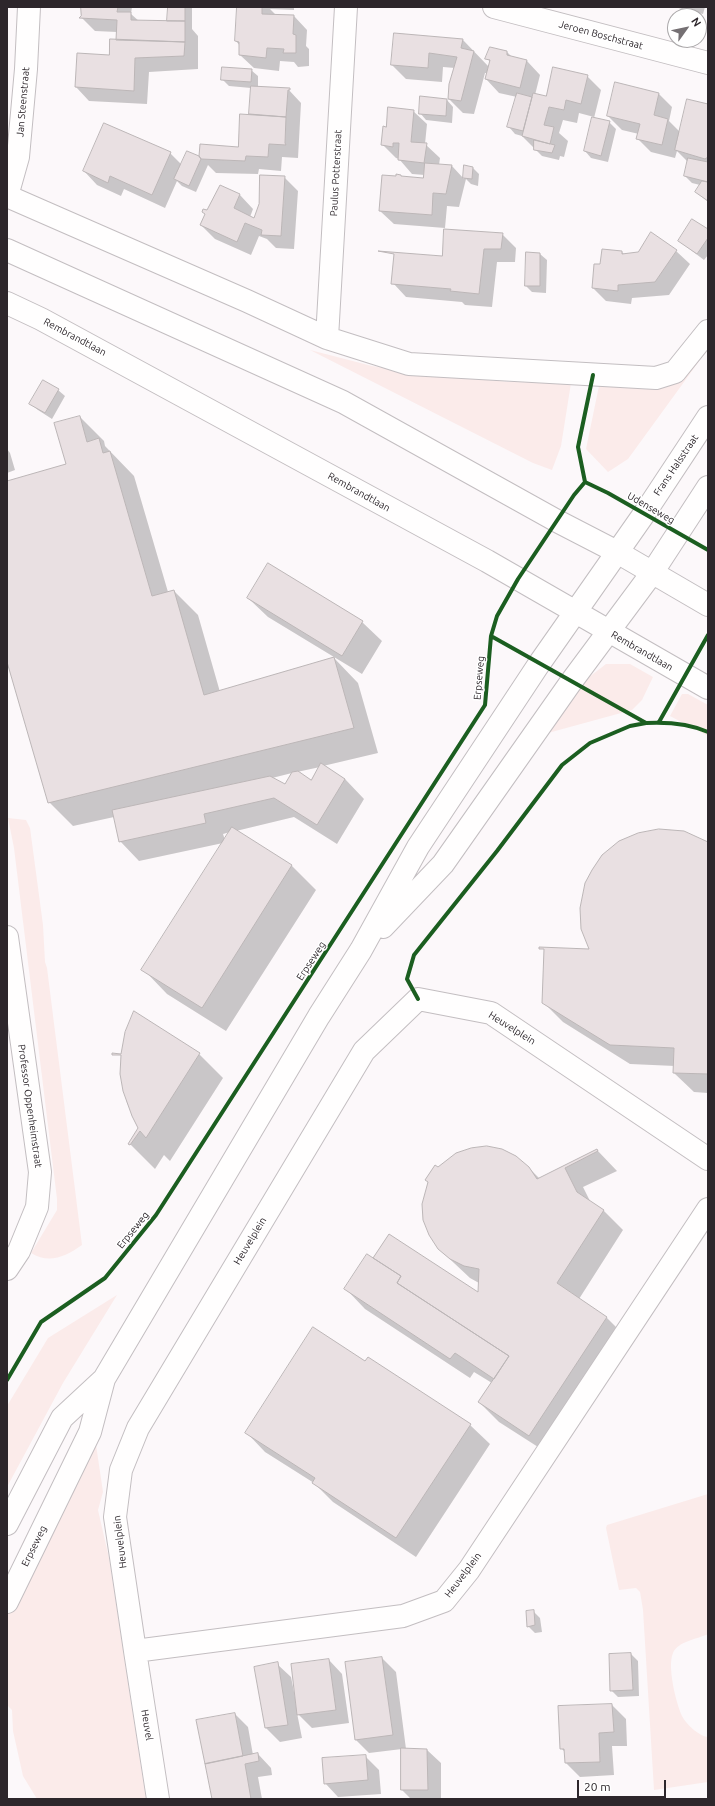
<!DOCTYPE html>
<style>
body{margin:0}
#map{position:relative;width:715px;height:1806px;overflow:hidden;background:#fcf8fa;font-family:Ubuntu,sans-serif}
canvas{display:block}
.frame{position:absolute;inset:0;border:8px solid #2d262b;pointer-events:none}
.north{position:absolute;left:667px;top:8px;width:40px;height:40px;box-sizing:border-box;background:#fff;border:1px solid #aba8aa;border-radius:50%;rotate:57deg;font-size:11px;font-weight:700;line-height:16px;text-align:center;color:#2d262b}
.north::after{content:'';display:block;margin:auto;width:14px;height:18px;background:#757073;clip-path:polygon(50% 0,100% 100%,50% 72%,0 100%)}
.scale{position:absolute;left:577px;top:1780px;width:89px;height:18px;box-sizing:border-box;border:2px solid #2d262b;border-top:0;padding-left:5px;font-size:12px;line-height:14px;white-space:nowrap;color:#2d262b;-webkit-text-stroke:3px #fff;paint-order:stroke}
</style>
<div id="map">
<canvas width="715" height="1806"></canvas>
<div class="frame"></div>
<div class="north">N</div>
<div class="scale">20 m</div>
</div>
<script>
const ctx = document.querySelector('canvas').getContext('2d');
ctx.lineJoin = 'round';
function fillPath(path, color) { ctx.fillStyle = color; ctx.fill(path, 'evenodd'); }
function strokePath(path, color, width, dash) { ctx.strokeStyle = color; ctx.lineWidth = width; ctx.lineCap = dash ? 'butt' : 'round'; ctx.setLineDash(dash || []); ctx.stroke(path); }
function drawText(font, color, halo, rows, align = 'center') {
  ctx.font = font + ' Ubuntu,sans-serif'; ctx.lineWidth = 3; ctx.setLineDash([]); ctx.textBaseline = 'middle'; ctx.strokeStyle = halo; ctx.fillStyle = color; for (const [text, x, y, turn = 0] of rows) {
    ctx.save(); ctx.translate(x, y); ctx.rotate((+turn || 0) * Math.PI / 180); ctx.textAlign = isNaN(turn) ? turn : align; if (halo) ctx.strokeText(text, 0, 0); ctx.fillText(text, 0, 0); ctx.restore();
  }
}
fillPath(new Path2D(`
 M708 336V349L628 459 608 472 586 449 600 381 674 363Z
 M310 350 372 366 425 375 511 382 571 383 561 446 552 470 533 463Z
 M606 664H630L653 677 642 700 632 710 548 733 584 681Z
 M682 694H688L708 705V736L670 716Z
 M8 818 26 820 30 828 43 925 45 962 47 968 82 1245C65 1257 49 1264 31 1253L57 1210V1199L14 848Z
 M117 1295 63 1383 7 1487V1406L48 1338Z
 M95 1438 103 1492 98 1510 109 1558 146 1799H37L23 1776 13 1731 12 1710 7 1705V1613L79 1464Z
 M708 1494V1634C698 1639 678 1641 673 1653 667 1666 676 1703 682 1716 686 1724 699 1736 708 1737V1782L654 1790 643 1610 640 1592 636 1588 619 1590 606 1528 607 1525Z`), '#fbebea');
fillPath(new Path2D(`
 M82 7H132L131 14 140 22H170L169 7H192V29L198 36V69L149 72 147 104 89 101 76 87 110 56 117 41V32L95 31 82 18Z
 M238 7H294V10L270 9 276 15 294 16 307 30 306 46 309 49V66L298 67 294 62 280 61 279 71 254 68 240 55V46L236 41Z
 M674 7H705L703 14Z
 M395 34 463 40 489 67 490 62 487 58 507 52 512 57 527 61 540 75 535 95 547 97 587 76 601 90 594 118 609 122 616 129 608 162 591 158 585 151 594 117 579 113 577 123 563 120 559 133 568 141 564 157 560 156 559 160 542 156 522 136 515 134 509 127 517 97 499 93 486 79 487 73H485L474 114 463 113 449 99 455 68 443 67 442 82 406 79 392 65Z
 M251 70 258 76V87L288 89 301 103 298 158 282 157 281 171 259 169 258 174 216 173 208 165 196 192 182 186 177 181 165 208 124 189 121 196 97 185 84 171 170 153 182 165 200 158 239 148 250 116 251 88 229 86 222 79Z
 M659 94 672 107 669 121 680 132 708 106V202L696 192 700 185 692 183 685 176 688 162 677 151 675 158 651 152 637 138 639 134 622 130 608 116Z
 M447 100 453 107 452 123 426 120 420 113Z
 M413 111 427 124 425 144 440 158 439 165 452 166 464 179 465 166 473 168 479 174 478 186 471 184 466 179 459 207 447 206 445 228 394 224 380 211 397 177 401 176 403 178 424 179 425 175 412 174 399 159 396 158 382 144 387 128Z
 M284 177 298 191 294 249 276 248 267 239 259 236 251 255 215 239 201 225 220 187 240 195 253 209 250 217 255 219Z
 M708 231V255L704 260 679 241Z
 M502 234 516 248 515 262H497L492 307 465 305 462 302 406 297 393 283 443 257Z
 M676 251 690 264 669 295 632 298 631 304 606 301 593 288 601 265 622 252 624 254Z
 M540 254 547 260 546 293 532 292 526 286Z
 M58 390 65 396 52 419 38 410 31 404Z
 M80 417 104 441 105 446 134 476 168 592 174 591 198 615 220 692 334 658 358 683 378 753 323 766 345 779 364 799 337 844 294 817 236 831 292 866 316 890 226 1031 167 994 143 969 223 843 139 861 120 841 114 817 73 826 49 802 7 658V482L67 464ZM320 767 311 781 297 772ZM292 773 285 785 272 778ZM230 832 225 840 223 834Z
 M7 449 10 453 15 470 7 473Z
 M248 598 362 622 382 641 362 674 268 617Z
 M708 844V1093L694 1092 674 1073 675 1066 630 1064 563 1022 543 1002 590 950Z
 M199 1054 223 1078 170 1161 164 1155 155 1169 130 1144 140 1128 127 1103 123 1084Z
 M597 1150 617 1171 583 1187 591 1203 604 1211 623 1230 579 1299 606 1317 626 1337 549 1454 499 1422 479 1402 492 1383 474 1372 470 1378 365 1309 346 1289 373 1259 479 1293V1283L470 1278 438 1248V1169L528 1167 540 1179Z
 M366 1363 470 1425 490 1444 416 1557 333 1502 314 1483 265 1452 246 1432Z
 M533 1611 540 1618 542 1632 535 1633 528 1626Z
 M631 1654 638 1661 639 1696 618 1697 611 1690 610 1655Z
 M382 1658 396 1672 406 1749 427 1750 441 1763V1799H411L402 1790V1749L369 1753 356 1740Z
 M329 1660 342 1674 349 1723 312 1728 297 1713 302 1738 280 1742 266 1728 255 1667 277 1664 291 1677 295 1697Z
 M612 1705 626 1719 627 1746H612L614 1775 580 1777 566 1763V1753L561 1748Z
 M235 1714 248 1727 253 1755 258 1754 271 1768 272 1775 258 1777 262 1799H213L198 1721Z
 M365 1756 379 1770 381 1794 338 1797 325 1783Z`), '#0003');
const building = new Path2D(`
 M81 7H118L117 12H131V20L185 21V42L116 40 117 20 79 18 81 16Z
 M168 7H185V21H167Z
 M237 7H262V14L294 15 293 34 296 35V53H283L284 49 267 48 266 58 239 55V42L235 41Z
 M394 33 463 39 461 48 474 51 461 101 448 99 449 84 457 57 429 53 428 68 391 65Z
 M110 39 185 42 184 56 135 58 134 91 75 87 77 53 109 55Z
 M490 47 507 51V55L527 60 520 88 485 79 490 60 485 59Z
 M222 67 252 69 251 82 221 80Z
 M553 67 588 75 581 104 566 100 564 110 549 107 544 125 554 127 550 144 522 136 533 93 546 96Z
 M615 82 659 93 654 115 668 119 662 145 636 139 640 124 607 116Z
 M251 86 290 88V90H288L286 117 249 114Z
 M517 93 532 97 523 131 507 127Z
 M420 96 447 99 446 116 419 114Z
 M687 99 708 104V157L705 159 675 150Z
 M388 107 414 110 411 142 427 143 424 163 398 160 399 143H393V147L381 145 383 126 386 127Z
 M240 114 286 117 285 143 286 145 269 144 268 157 246 156 245 161 201 159 199 156 200 144 238 147Z
 M592 117 610 121 601 156 584 151Z
 M104 123 171 152 152 195 110 176 108 183 83 171Z
 M534 140 555 145 552 153 534 150Z
 M187 151 199 156 201 159 189 186 174 179Z
 M688 158 708 162V182L684 176Z
 M425 163 452 165 446 194 433 193 432 215 379 211 382 175 396 176V174L401 175V176L423 178Z
 M464 165 473 167 472 179 463 178Z
 M260 175 285 176 281 236 261 235 262 230 245 223 237 242 200 225 205 214 202 212 203 209 207 210 220 185 240 194 234 208 254 218 259 204Z
 M702 181 708 182V201L695 192Z
 M692 219 708 229V238L697 254 678 241Z
 M444 229 503 233 501 249H484L479 294 450 291 451 289 391 284 394 254 378 251 442 256Z
 M651 232 677 250 655 282 618 285V291L592 288 594 264H600L602 249 622 251V254L638 252Z
 M526 252 540 253V286H525Z
 M43 380 59 389 45 413 29 404Z
 M80 416 87 442 99 438 103 453 110 451 152 596 174 590 204 695 334 657 354 728 48 803 7 662V481L66 464 54 423Z
 M268 563 363 621 342 656 247 598Z
 M321 763 345 779 317 825 274 798 204 814 206 823 119 842 112 810 270 776 285 784 292 772 298 771 311 780Z
 M232 827 292 865 202 1008 141 970Z
 M659 829 684 831 708 842V1074L673 1073 674 1048 610 1045 542 1003 544 949H539V947L589 949 581 929 580 908 585 883 592 870 602 855 619 841 638 833Z
 M134 1011 200 1053 146 1138 140 1131 130 1145 128 1144 138 1128 132 1116 123 1091 120 1074 121 1055H112V1053L121 1054 125 1032Z
 M487 1146 502 1149 516 1156 529 1167 537 1179 597 1149 598 1151 565 1168 577 1192 604 1210 557 1283 607 1317 529 1436 478 1402 509 1356 397 1283 401 1276 373 1258 389 1234 478 1292 479 1269 464 1266 450 1259 438 1249 429 1235 423 1220 422 1204 428 1182 425 1180 435 1165 438 1167 456 1153 471 1148Z
 M367 1254 401 1276 397 1283 509 1356 494 1379 455 1353 450 1359 344 1289Z
 M313 1327 365 1361 368 1357 471 1424 396 1538 312 1483 315 1478 245 1433Z
 M534 1610 535 1625 527 1627 526 1611Z
 M631 1653 633 1690 610 1691 609 1654Z
 M382 1657 393 1735 355 1740 345 1662Z
 M329 1659 336 1710 297 1715 291 1664Z
 M278 1662 288 1725 265 1728 254 1667Z
 M612 1704 614 1732 599 1733 600 1762 565 1763 564 1749H560L558 1706Z
 M235 1713 243 1756 205 1764 196 1720Z
 M401 1748 427 1749 428 1790H401Z
 M258 1753 259 1761 245 1764 251 1799H212L205 1764Z
 M366 1755 368 1780 324 1784 322 1758Z`);
fillPath(building, '#e9e0e2');
strokePath(building, '#bcb6b7', 1);
const street = new Path2D(`
 M494 7 708 63
 M7 196 247 301 327 338 409 364 656 378 675 372 708 331
 M7 196 18 157 26 69 29 7
 M327 338 346 7
 M7 937 40 1172 37 1207 19 1251 7 1269
 M708 1159 491 1013 418 999 364 1051 138 1428 121 1470 115 1517 135 1651 403 1616 444 1601 469 1570 708 1209
 M135 1651 158 1799`);
const secondary = new Path2D(`
 M7 250 343 402 557 521 617 552 708 605
 M7 303 41 319 487 561 708 688
 M383 927 443 864 571 682 652 573 708 487
 M7 1524 62 1418 104 1379 319 1016 361 950 418 847 539 664 644 514 708 417
 M7 1602 90 1432 104 1379`);
strokePath(street, '#c3bec1', 24);
strokePath(secondary, '#c3bec1', 24);
strokePath(street, '#fffefe', 22);
strokePath(secondary, '#fffefe', 22);
strokePath(new Path2D(`
 M585 482 608 493 708 550
 M585 482 578 447 593 375
 M491 636 646 723C666 722 690 724 708 732
 M659 722 708 635
 M418 999 407 979 414 955 497 851 562 765 590 743 630 726 646 723
 M7 1380 41 1322 105 1278 156 1215 303 987 485 705 491 636 497 616 518 579 574 495 585 482`), '#1b5e20', 4);
drawText('10px', '#2d262b', '#fff', [
 ["Jeroen Boschstraat",601,35,15],
 ["Jan Steenstraat",23,102,-85],
 ["Paulus Potterstraat",336,173,-87],
 ["Rembrandtlaan",75,337,28],
 ["Frans Halsstraat",676,465,-56],
 ["Rembrandtlaan",359,492,29],
 ["Udenseweg",651,508,30],
 ["Rembrandtlaan",642,651,30],
 ["Erpseweg",479,678,-85],
 ["Erpseweg",311,961,-57],
 ["Heuvelplein",512,1028,32],
 ["Professor Oppenheimstraat",30,1106,82],
 ["Erpseweg",133,1230,-51],
 ["Heuvelplein",250,1241,-59],
 ["Heuvelplein",120,1542,-97],
 ["Erpseweg",34,1546,-64],
 ["Heuvelplein",463,1575,-53],
 ["Heuvel",147,1725,81]
]);
</script>
